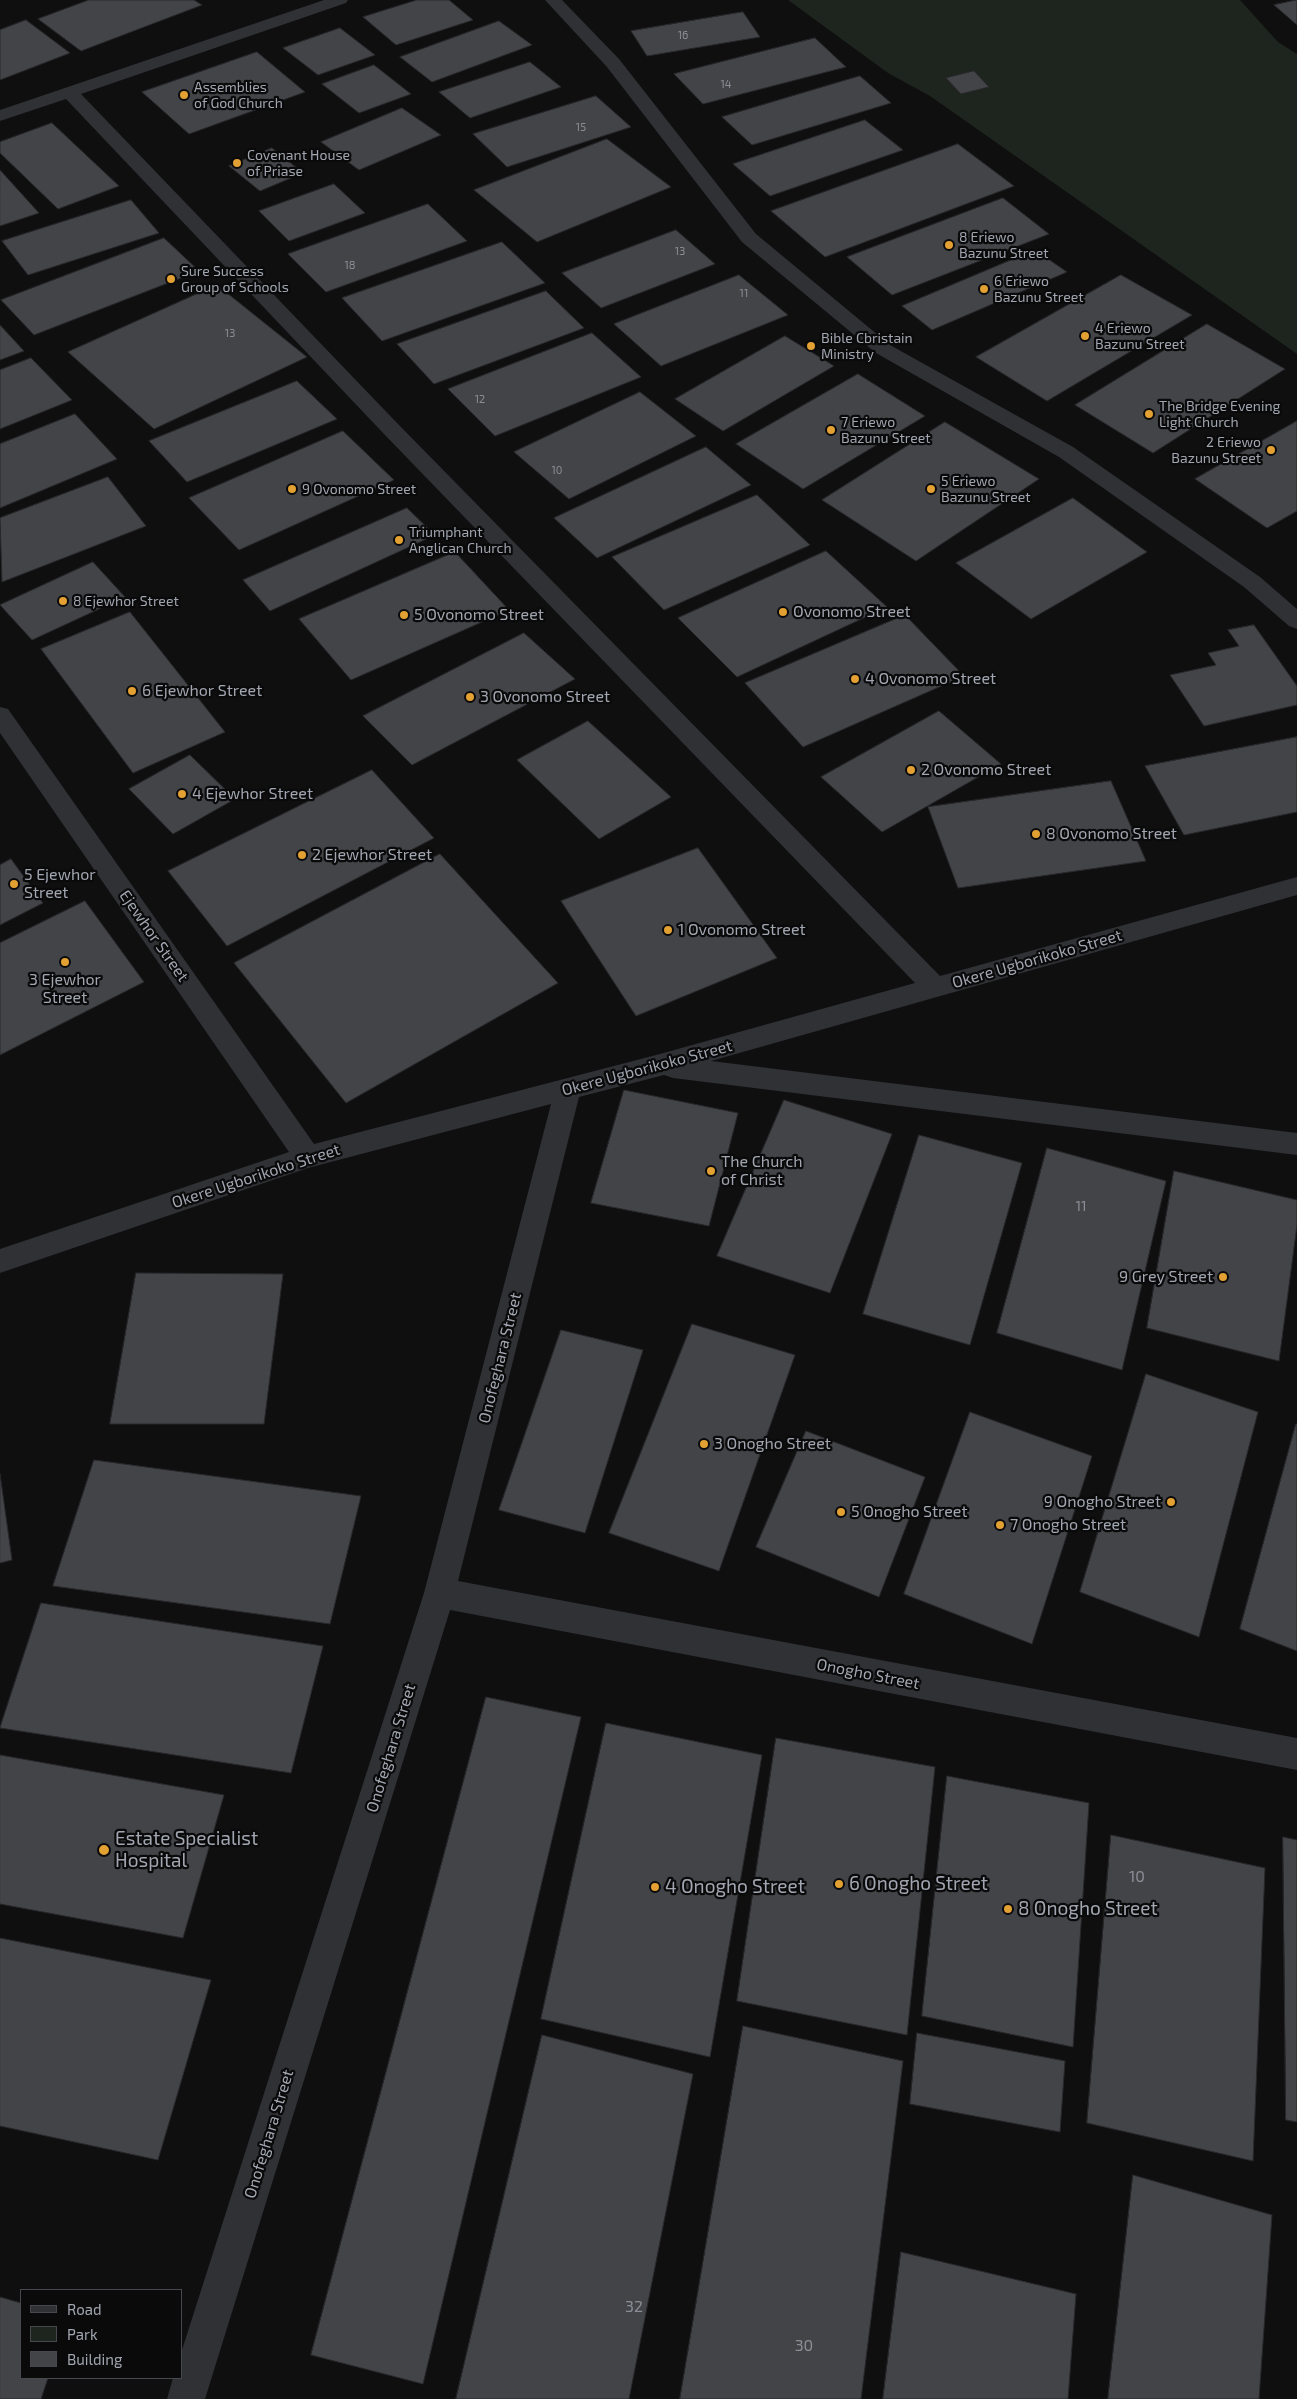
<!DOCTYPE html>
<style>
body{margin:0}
#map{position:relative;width:1297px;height:2399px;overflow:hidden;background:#0f0f10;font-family:"Exo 2",sans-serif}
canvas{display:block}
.legend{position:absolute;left:20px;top:2289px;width:162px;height:90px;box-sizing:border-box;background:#0a0a0b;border:1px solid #46484d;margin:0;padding:6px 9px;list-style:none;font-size:15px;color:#a1a6b0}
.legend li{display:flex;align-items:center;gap:10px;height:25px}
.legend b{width:25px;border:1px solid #46484d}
</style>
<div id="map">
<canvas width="1297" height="2399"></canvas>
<ul class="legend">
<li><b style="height:6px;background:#303135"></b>Road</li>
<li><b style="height:14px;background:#1e241e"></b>Park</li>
<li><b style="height:14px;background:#434448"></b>Building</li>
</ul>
</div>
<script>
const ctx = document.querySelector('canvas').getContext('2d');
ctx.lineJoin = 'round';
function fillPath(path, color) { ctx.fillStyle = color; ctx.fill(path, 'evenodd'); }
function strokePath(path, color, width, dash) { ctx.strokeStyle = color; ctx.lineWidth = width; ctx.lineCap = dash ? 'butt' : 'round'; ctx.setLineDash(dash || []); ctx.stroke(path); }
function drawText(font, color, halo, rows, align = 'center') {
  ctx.font = font + ' "Exo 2",sans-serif'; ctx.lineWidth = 4.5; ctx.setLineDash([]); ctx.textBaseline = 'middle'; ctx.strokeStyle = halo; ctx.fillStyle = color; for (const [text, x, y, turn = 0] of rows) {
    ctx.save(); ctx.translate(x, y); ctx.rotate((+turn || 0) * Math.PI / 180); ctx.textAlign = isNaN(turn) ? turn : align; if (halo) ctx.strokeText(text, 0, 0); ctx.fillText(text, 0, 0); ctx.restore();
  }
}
fillPath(new Path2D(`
 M788 0H1240L1278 42 1297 54V354L930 96 888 73Z`), '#1e241e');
const building = new Path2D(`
 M89 0H194L202 5 81 51 38 19Z
 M417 0H449L473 20 396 45 363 17Z
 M1297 0V25L1274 5Z
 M743 12 760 37 647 56 631 31Z
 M26 20 70 53 0 80V30Z
 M499 21 532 45 432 82 400 57Z
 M340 28 375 55 318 75 283 48Z
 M815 38 846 67 703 104 674 74Z
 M257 52 305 92 189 134 142 92Z
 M530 62 561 87 470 118 439 92Z
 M374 65 411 94 359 113 322 84Z
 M974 71 989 87 961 94 946 78Z
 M860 76 891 103 752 145 722 117Z
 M596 96 631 127 507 167 473 134Z
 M402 108 441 135 359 170 321 142Z
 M865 120 903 150 770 196 733 164Z
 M52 123 119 186 58 209 0 153V142Z
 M607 139 671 187 537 242 474 190Z
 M958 144 1014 186 825 257 771 211Z
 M272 148 303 173 260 191 229 166Z
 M0 170 39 213 0 226Z
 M334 184 365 213 289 241 259 211Z
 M1003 198 1049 234 892 295 847 257Z
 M131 200 159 233 28 275 2 241Z
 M428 204 467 241 326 292 288 254Z
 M676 230 715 264 601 308 562 273Z
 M164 238 199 271 34 335 1 300Z
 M502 242 545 283 382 341 342 298Z
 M1035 250 1067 272 932 330 902 306Z
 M739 275 788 315 661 366 614 324Z
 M1121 275 1192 315 1047 401 976 357Z
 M217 285 307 357 154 429 68 352Z
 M546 291 584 328 434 384 397 344Z
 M1207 324 1285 369 1153 453 1075 405Z
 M0 325 24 351 0 360Z
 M592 333 641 377 495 436 448 389Z
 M785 336 834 366 723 431 675 399Z
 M31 358 72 400 0 429V370Z
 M858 374 925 416 803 489 736 444Z
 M297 381 337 419 187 482 149 441Z
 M640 392 696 436 569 499 514 452Z
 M75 414 117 459 0 508V444Z
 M1297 421V511L1267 528 1195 479Z
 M945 422 1039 479 916 561 822 500Z
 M343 431 394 480 239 550 189 498Z
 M706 447 751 485 597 558 554 518Z
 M108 477 146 526 2 582 0 518Z
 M757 495 810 545 664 610 612 557Z
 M1073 498 1147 552 1031 619 956 563Z
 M407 508 435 535 270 611 243 580Z
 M826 551 887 607 737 677 678 618Z
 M455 552 509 610 351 680 299 619Z
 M93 562 125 597 32 640 0 605Z
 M130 612 225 732 133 773 41 649Z
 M905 615 964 676 803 747 745 683Z
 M1254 625 1297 686V705L1204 726 1170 675 1216 665 1208 653 1239 646 1228 630Z
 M524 633 575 679 412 765 363 716Z
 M939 711 1001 764 882 832 821 777Z
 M588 721 671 797 599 839 517 760Z
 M1297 737V812L1184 835 1145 766Z
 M190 755 235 799 173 834 129 789Z
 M372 770 434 838 227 946 168 871Z
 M1111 781 1146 861 958 888 928 807Z
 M698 848 777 958 636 1016 561 901Z
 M440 854 558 983 346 1103 234 963Z
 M11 859 43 903 0 925V865Z
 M85 901 144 982 0 1055V943Z
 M624 1090 738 1113 709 1226 591 1203Z
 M784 1100 892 1134 830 1293 717 1256Z
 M919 1135 1022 1163 970 1345 863 1314Z
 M1047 1148 1166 1181 1122 1370 997 1333Z
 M1174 1171 1297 1200V1225L1279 1361 1147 1328Z
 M136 1273 283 1274 264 1424H110Z
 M692 1324 795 1355 719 1571 609 1533Z
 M561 1330 643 1350 585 1533 499 1510Z
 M1146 1374 1258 1412 1199 1637 1080 1592Z
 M970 1412 1092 1456 1032 1644 904 1594Z
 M1296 1424H1297V1651L1240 1629Z
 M806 1431 925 1477 879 1597 756 1547Z
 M94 1460 361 1496 330 1624 53 1586Z
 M0 1474 12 1560 0 1563Z
 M41 1603 323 1646 291 1773 0 1728Z
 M486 1697 581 1717 423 2384 311 2355Z
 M606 1723 762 1755 710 2057 541 2019Z
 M776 1738 935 1767 907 2035 737 2001Z
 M0 1755 224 1795 183 1938 0 1904Z
 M947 1776 1089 1803 1073 2047 922 2016Z
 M1111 1835 1265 1868 1253 2161 1087 2123Z
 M1283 1837 1297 1840V2122L1286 2120Z
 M0 1938 211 1980 158 2160 0 2126Z
 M743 2026 903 2061 861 2399H680Z
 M917 2033 1065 2061 1060 2132 910 2104Z
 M542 2035 693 2074 629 2399H456Z
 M1133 2175 1272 2215 1259 2399H1108Z
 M901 2252 1076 2294 1068 2399H883Z
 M0 2297 21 2303V2378H48L41 2399H0Z`);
fillPath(building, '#434448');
strokePath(building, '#29292c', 1);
fillPath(new Path2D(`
 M324 0H348L346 3 81 94 398 424 940 976 1297 877V895L711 1061 1297 1133V1155L673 1078 664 1075 579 1097 458 1581 1297 1738V1770L450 1610 205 2399H167L173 2378H181V2353L424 1593 551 1104 308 1168 0 1273V1249L289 1152 0 733V707L8 709 314 1144 660 1054 915 983 384 434 66 99 0 121V110Z
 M545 0H562L619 59 756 234 890 345 1073 447 1260 577 1297 609V629L1289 626 1244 587 1059 457 876 353 742 242 607 67Z`), '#303135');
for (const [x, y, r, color] of [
 [184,95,5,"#e3a133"],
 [237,163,5,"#e3a133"],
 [949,245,5,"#e3a133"],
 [171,279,5,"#e3a133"],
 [984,289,5,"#e3a133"],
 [1085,336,5,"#e3a133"],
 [811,346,5,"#e3a133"],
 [1149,414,5,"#e3a133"],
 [831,430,5,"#e3a133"],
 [1271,450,5,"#e3a133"],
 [292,489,5,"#e3a133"],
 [931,489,5,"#e3a133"],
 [399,540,5,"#e3a133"],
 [63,601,5,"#e3a133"],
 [783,612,5,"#e3a133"],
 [404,615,5,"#e3a133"],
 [855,679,5,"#e3a133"],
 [132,691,5,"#e3a133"],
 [470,697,5,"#e3a133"],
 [911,770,5,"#e3a133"],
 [182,794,5,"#e3a133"],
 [1036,834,5,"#e3a133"],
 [302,855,5,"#e3a133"],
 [14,884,5,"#e3a133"],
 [668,930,5,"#e3a133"],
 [65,962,5,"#e3a133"],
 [711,1171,5,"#e3a133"],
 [1223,1277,5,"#e3a133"],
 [704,1444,5,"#e3a133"],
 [1171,1502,5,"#e3a133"],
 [841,1512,5,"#e3a133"],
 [1000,1525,5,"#e3a133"],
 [104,1850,6,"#e3a133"],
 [839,1884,5,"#e3a133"],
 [655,1887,5,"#e3a133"],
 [1008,1909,5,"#e3a133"]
]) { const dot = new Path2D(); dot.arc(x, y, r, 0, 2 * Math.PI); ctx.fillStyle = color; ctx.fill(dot); strokePath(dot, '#0a0a0b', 2); }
drawText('11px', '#8a8e96', null, [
 ["16",683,35],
 ["14",726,84],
 ["15",581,127],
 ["13",680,251],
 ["18",350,265],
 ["11",744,293],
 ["13",230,333],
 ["12",480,399],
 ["10",557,470]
]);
drawText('14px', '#a1a6b0', '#0a0a0b', [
 ["Assemblies",194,87],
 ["of God Church",194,103],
 ["Covenant House",247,155],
 ["of Priase",247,171],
 ["8 Eriewo",959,237],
 ["Bazunu Street",959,253],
 ["Sure Success",181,271],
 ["Group of Schools",181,287],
 ["6 Eriewo",994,281],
 ["Bazunu Street",994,297],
 ["4 Eriewo",1095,328],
 ["Bazunu Street",1095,344],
 ["Bible Cbristain",821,338],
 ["Ministry",821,354],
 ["The Bridge Evening",1159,406],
 ["Light Church",1159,422],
 ["7 Eriewo",841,422],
 ["Bazunu Street",841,438],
 ["2 Eriewo",1261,442,"right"],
 ["Bazunu Street",1261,458,"right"],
 ["5 Eriewo",941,481],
 ["Bazunu Street",941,497],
 ["9 Ovonomo Street",302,489],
 ["Triumphant",409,532],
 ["Anglican Church",409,548],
 ["8 Ejewhor Street",73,601]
], 'left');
drawText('14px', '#8a8e96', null, [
 ["11",1081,1206]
]);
drawText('16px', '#a1a6b0', '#0a0a0b', [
 ["Ovonomo Street",793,612],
 ["5 Ovonomo Street",414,615],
 ["4 Ovonomo Street",865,679],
 ["6 Ejewhor Street",142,691],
 ["3 Ovonomo Street",480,697],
 ["2 Ovonomo Street",921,770],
 ["4 Ejewhor Street",192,794],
 ["8 Ovonomo Street",1046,834],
 ["2 Ejewhor Street",312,855],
 ["5 Ejewhor",24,875],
 ["Street",24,893],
 ["1 Ovonomo Street",678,930],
 ["3 Ejewhor",65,980,"center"],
 ["Street",65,998,"center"],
 ["The Church",721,1162],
 ["of Christ",721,1180],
 ["9 Grey Street",1213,1277,"right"],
 ["3 Onogho Street",714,1444],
 ["9 Onogho Street",1161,1502,"right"],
 ["5 Onogho Street",851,1512],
 ["7 Onogho Street",1010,1525]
], 'left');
drawText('16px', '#a1a6b0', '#0a0a0b', [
 ["Ejewhor Street",154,936,55],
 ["Okere Ugborikoko Street",1037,959,-16],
 ["Okere Ugborikoko Street",647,1068,-15],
 ["Okere Ugborikoko Street",256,1176,-18],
 ["Onofeghara Street",500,1358,-76],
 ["Onogho Street",868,1674,11],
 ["Onofeghara Street",391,1748,-73],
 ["Onofeghara Street",269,2134,-73]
]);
drawText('16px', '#8a8e96', null, [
 ["10",1137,1877],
 ["32",634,2307],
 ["30",804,2346]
]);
drawText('19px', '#a1a6b0', '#0a0a0b', [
 ["Estate Specialist",115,1839],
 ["Hospital",115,1861],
 ["6 Onogho Street",849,1884],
 ["4 Onogho Street",665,1887],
 ["8 Onogho Street",1018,1909]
], 'left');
</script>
